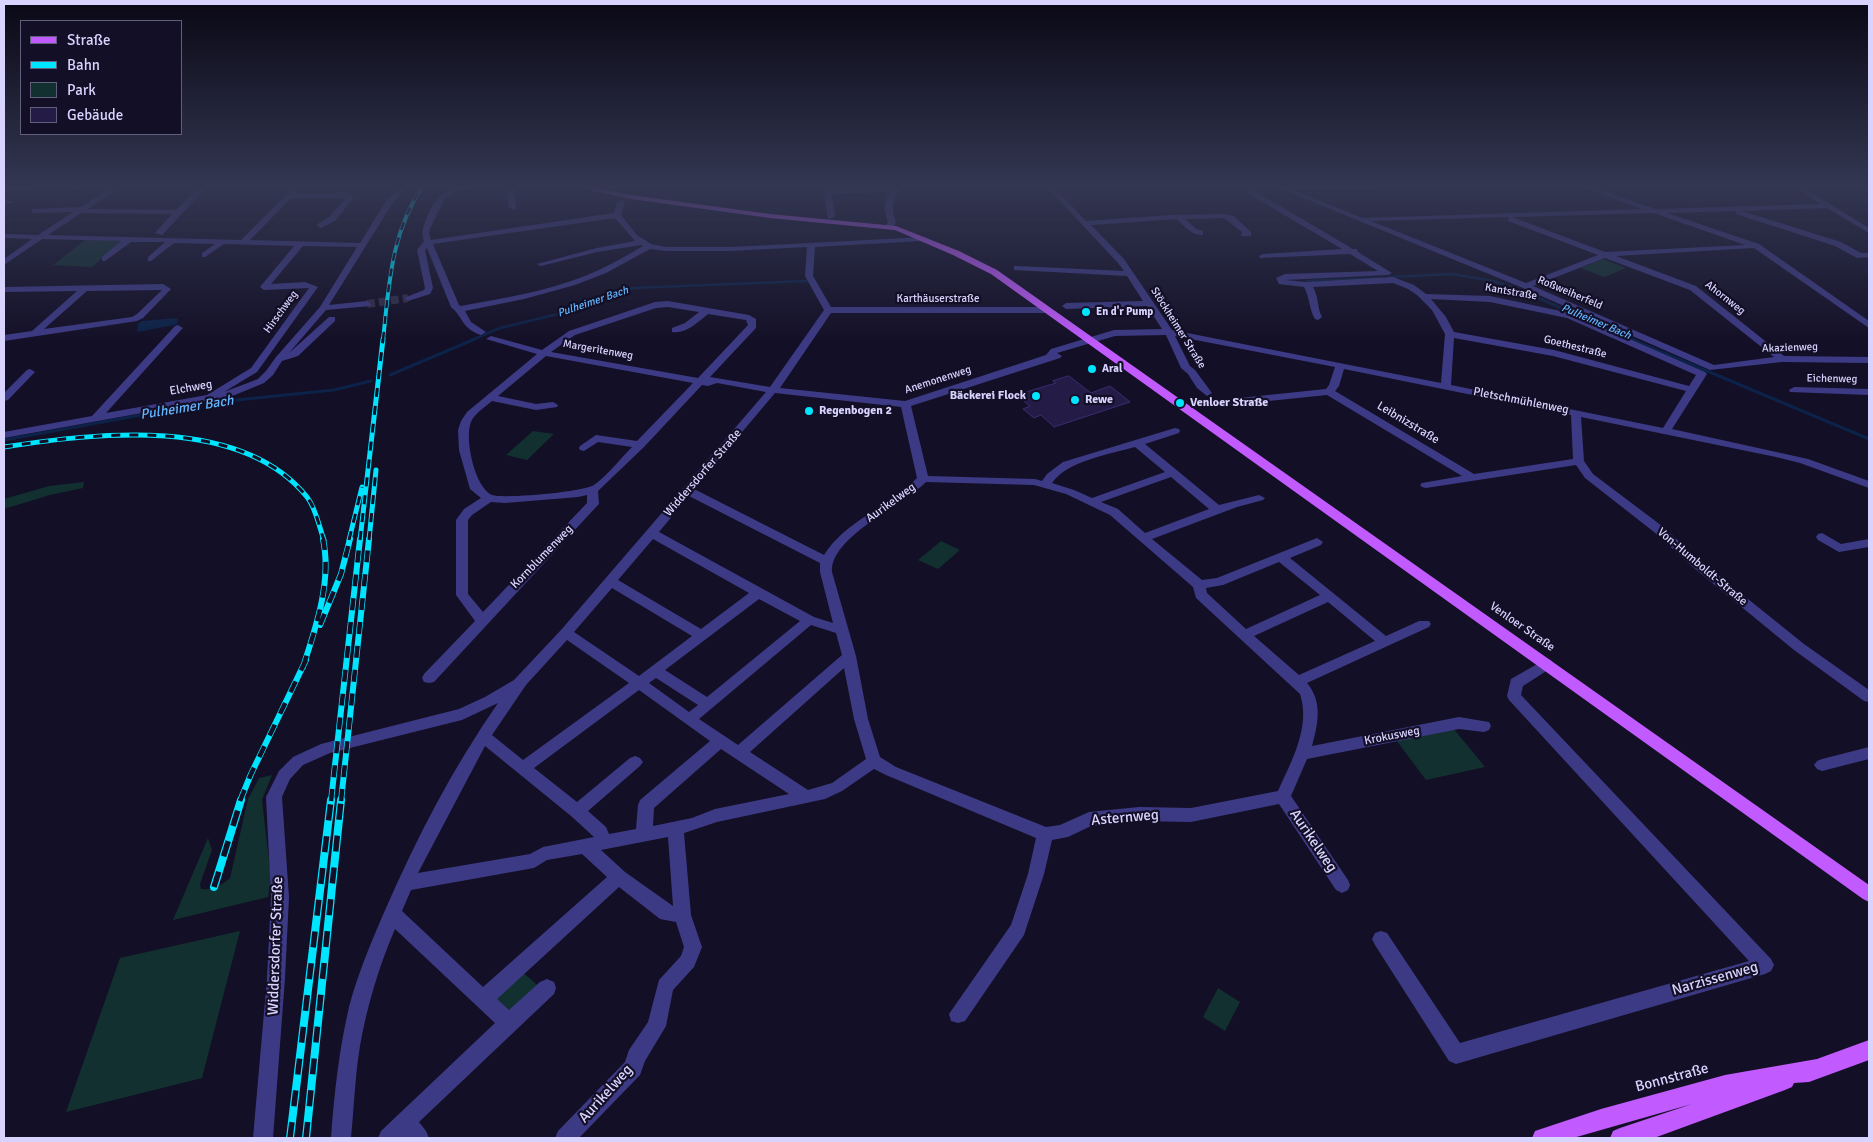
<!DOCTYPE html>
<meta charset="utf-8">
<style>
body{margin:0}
#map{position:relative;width:1873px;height:1142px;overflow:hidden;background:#130f26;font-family:Signika,sans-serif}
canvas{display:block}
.frame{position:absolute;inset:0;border:5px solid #d9d4ff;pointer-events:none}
.legend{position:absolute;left:20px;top:20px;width:162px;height:115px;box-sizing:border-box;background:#130f26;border:1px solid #625e7d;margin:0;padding:6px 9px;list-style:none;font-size:15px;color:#d9d4ff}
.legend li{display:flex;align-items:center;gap:10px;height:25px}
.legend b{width:25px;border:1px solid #625e7d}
</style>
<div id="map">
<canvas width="1873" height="1142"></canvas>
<div class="frame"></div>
<ul class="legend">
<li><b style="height:6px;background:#c25bff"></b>Straße</li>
<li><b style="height:6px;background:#00e5ff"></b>Bahn</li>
<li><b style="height:14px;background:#12302f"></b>Park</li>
<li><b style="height:14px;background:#241b47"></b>Gebäude</li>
</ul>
</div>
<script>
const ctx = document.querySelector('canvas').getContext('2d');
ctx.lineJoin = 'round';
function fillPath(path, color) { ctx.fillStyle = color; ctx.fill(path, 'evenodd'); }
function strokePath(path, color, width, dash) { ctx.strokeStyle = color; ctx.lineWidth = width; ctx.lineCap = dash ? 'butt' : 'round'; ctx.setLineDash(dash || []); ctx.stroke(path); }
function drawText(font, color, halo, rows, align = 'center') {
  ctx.font = font + ' Signika,sans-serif'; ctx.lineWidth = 4.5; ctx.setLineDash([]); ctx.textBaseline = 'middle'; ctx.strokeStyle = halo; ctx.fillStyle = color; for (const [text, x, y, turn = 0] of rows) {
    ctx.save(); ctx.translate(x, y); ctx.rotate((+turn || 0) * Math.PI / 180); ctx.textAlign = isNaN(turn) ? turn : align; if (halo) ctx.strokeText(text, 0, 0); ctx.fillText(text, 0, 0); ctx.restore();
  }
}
fillPath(new Path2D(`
 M85 240 121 241 92 267 53 265Z
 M1603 259 1626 268 1604 277 1581 268Z
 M533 431 554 434 527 460 506 455Z
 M84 482 83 488 50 495 4 509V499L49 486Z
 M941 541 960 550 938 569 918 560Z
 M1453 728 1485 767 1426 780 1396 740Z
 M272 775 262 800 271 878 268 897 173 920 208 838 212 850 200 884 201 889C213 890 221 886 230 878L248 799 259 778Z
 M240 931 202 1078 66 1112 120 958Z
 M520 970 542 989 511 1018 488 999Z
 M1218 988 1240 1002 1225 1031 1203 1017Z`), '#12302f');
fillPath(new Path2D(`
 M178 318 177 324 174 325 137 332 138 324 142 321Z`), '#0c2248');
strokePath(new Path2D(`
 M1389 277 1452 274 1493 281 1520 290 1634 340
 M1307 281 1382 278
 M472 340 500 328 562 313 633 288 807 281`), '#0c2248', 2.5);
strokePath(new Path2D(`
 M1631 339 1869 439
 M390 375 475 339
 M4 440 207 403 334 390 371 381`), '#0c2248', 3);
const building = new Path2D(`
 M1069 376 1091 393 1110 386 1130 402 1054 427 1041 415 1034 418 1023 409 1030 406 1016 395 1056 383 1053 381Z`);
fillPath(building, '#241b47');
strokePath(building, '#3b2d73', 1);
strokePath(new Path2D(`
 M367 304 408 298`), '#312d47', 8, [8, 4]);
fillPath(new Path2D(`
 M4 186 29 187 33 189 29 191 4 190Z
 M71 186H107L104 188 74 189Z
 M108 186H163L160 188H119L88 209 176 210 200 186H208L162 235 155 233 172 214 81 213 48 235 241 240 295 186H302L295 194 344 192 354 197 335 221 321 228 317 226 318 224 329 217 346 198H291L250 240 360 243 386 201 401 186H408L392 204 329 305 367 301 371 304 370 306 326 310 289 353 329 317H335V321L298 356 282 361 273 375 264 383 230 397 4 438V432L92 416 175 326 178 325 183 328 181 330 106 413 207 395 251 368 309 288 264 290 260 287 294 246 224 244 205 257H202V253L215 244 174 243 151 261H148V257L165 242H131L105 261H102V257L121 241 42 239 4 265V259L32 239 4 238V234L38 235 73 212 35 213H32V209L81 207 110 188ZM303 246 357 247 320 307 276 357 266 371 258 379 224 392 257 372 318 287 305 282 271 284Z
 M486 186 457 191 444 200 430 229 429 234 431 240 614 213 617 202 621 200 625 202 621 215 637 235 651 244 666 247H732L925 237 926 239 922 241 815 247 813 276 831 307H1047L1051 310 1047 313H831L780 388 905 401 1046 355 1051 349 1114 330 1162 329 1147 306 1066 309 1062 306 1066 303 1143 301 1127 276 1014 270V266H1017L1124 271 1118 263 1046 186H1053L1086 221 1170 215 1225 214 1234 216 1251 232V236H1241L1242 232 1224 218 1185 219 1196 229 1203 231V235C1191 235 1185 227 1177 219L1091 225 1124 259 1172 330 1441 383 1445 334 1432 310 1417 295 1408 289 1393 283 1313 287C1319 297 1317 308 1322 317L1318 320 1315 319C1309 309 1310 298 1304 287L1279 284 1276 278 1285 274 1378 271 1350 254 1260 258 1259 256 1263 254 1342 249 1247 193 1245 186H1252L1253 190 1353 249H1357L1358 252 1392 273 1388 275 1285 280 1307 282 1393 277 1414 285 1426 294 1490 296 1570 313 1705 372 1707 374 1672 429 1808 459 1869 481V488L1800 463 1776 457 1581 417 1584 461 1593 474 1662 526 1702 562 1804 644 1869 690V702L1864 701 1794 650 1694 568 1654 532 1585 478 1576 465 1426 488 1422 487 1420 485 1422 483 1462 476 1327 395 1220 406 1215 403 1220 400 1326 389 1329 385 1335 367 1175 336 1190 366 1195 370 1212 393 1207 396 1197 388 1188 374 1181 368 1166 335 1115 336 1057 353 1062 356 1060 358 911 406 928 476 1035 479 1042 481 1047 474 1063 462 1175 428 1179 429 1180 431 1179 433 1145 444 1219 505 1259 495 1265 498 1263 500 1237 507 1152 539 1202 580 1217 578 1317 538 1323 542 1321 545 1290 558 1386 636 1419 621H1429L1431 624 1429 627 1307 683C1323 702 1318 724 1312 746L1459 717 1489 722 1491 726 1489 730 1484 732 1459 729 1307 759 1291 796 1348 880 1350 885 1348 890 1342 893 1336 890 1279 804 1191 822 1139 821 1091 826 1068 837 1052 840 1044 874 1024 935 965 1021 958 1023 951 1021 949 1014 1011 925 1028 874 1036 838 886 775 874 769 842 791 825 799 717 822 684 833 691 915 702 947 694 967 673 990 666 1026 645 1061 640 1075 579 1138H555L558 1131 625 1062 629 1050 648 1022 659 980 681 956 684 947 676 922 660 919 619 887 497 999 509 1010 540 982 547 979 554 982 556 988 554 994 419 1122 426 1131 429 1138H406L404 1137 403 1138H378L381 1131 495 1023 395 929C379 966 367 1006 360 1046 355 1076 354 1108 351 1138H331C334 1095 339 1050 349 1007 358 973 372 940 386 908 417 837 454 766 498 703L462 720 330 753 303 765 290 779 282 797 289 897 285 978 273 1138H253L267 978 271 897 266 797 279 771 293 757 321 744 459 709 485 697 514 680 561 630 766 392 717 383 708 386 702 385 644 447 598 491 599 504 597 506 434 682 429 683 424 682 422 678 424 674 475 621 456 595V520L464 509 481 498 470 489 459 450 458 430 461 421 467 412 537 354 486 339 491 336 542 350 569 331 655 302 668 301 749 315 756 319V328L710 377 770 387 824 310 805 276 807 247 732 251H666L650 249 606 273 575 285 524 299 465 311 471 322 486 332 481 335C461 328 464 318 451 307L427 248 425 250 433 288 430 294 408 301 404 298 424 290 425 288 417 250 424 241C421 233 423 228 426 219 440 186 454 186 486 186ZM615 218 635 241 597 248 537 264 541 266 597 252 641 245 643 246C624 257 605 268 585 276 545 292 503 298 461 306L459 305 433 244ZM1431 299 1490 302 1567 318 1696 375 1689 386 1554 350 1454 332 1446 317ZM668 307 699 312 685 323 672 328V332C686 334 698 322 708 314L746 320 748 325 698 378 551 352 575 335 656 308ZM1454 338 1553 356 1686 391 1663 428 1451 385ZM546 356 693 383 637 441 596 435 580 446 579 448 580 450 584 451 598 442 632 447C620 459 608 475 594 485 584 492 504 499 492 495 475 488 464 439 471 422 474 414 485 407 492 401L536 410 557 407 558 405 553 402 536 404 498 396ZM1344 369 1571 415 1573 459 1474 474 1335 391 1339 386ZM775 393 901 407 917 478C889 507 846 520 824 555L694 489ZM1135 447 1165 472 1092 498 1074 490 1052 483C1067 461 1110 454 1135 447ZM1171 477 1209 509 1145 533 1118 509 1101 502ZM926 482 1034 485 1066 494 1110 515 1193 587 1196 598 1300 694C1311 727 1291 762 1278 791L1191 808 1139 807 1089 812 1060 825 1046 827 896 767 880 757 868 719 856 656 832 572C830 537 903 505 926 482ZM587 495V503L483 612 468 594V520L472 515 491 502 505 503 578 497ZM689 496 820 563V572L833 623 814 617 659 532ZM653 539 749 593 701 629 618 580ZM1279 562 1320 595 1246 629 1207 593 1206 588 1223 585ZM612 588 692 636 639 676 574 632ZM759 599 800 621 707 697 665 670ZM1328 602 1375 641 1299 675 1254 636ZM811 625 836 633 842 655 738 745 699 719ZM567 640 629 683 523 760 492 735 526 685ZM844 668 854 719 866 759 832 783 808 790 750 752ZM656 678 698 705 689 712 649 683ZM639 690 710 741 640 800 638 805 636 829 609 834 606 827 588 811 640 766 643 762 640 758 635 756 630 758 577 802 534 768ZM485 746 571 816 594 837 543 847 530 854 418 873ZM721 749 789 794 715 809 692 818 653 826 654 808ZM668 837 673 906 625 872 601 850ZM582 854 607 877 483 987 402 911 411 890 534 868 547 860Z
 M507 186H515L516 210 509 208Z
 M627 186H648C644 189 631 189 627 186Z
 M820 186H826L830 190 903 186C893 199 890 206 896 222L892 229 885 227 888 222C884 210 883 203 890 192L832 194 835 217 828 219 824 193Z
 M1274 186H1508L1505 188 1291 189 1362 218 1642 209 1580 186H1590L1655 209 1820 204 1793 186H1801L1869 228V233L1827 208 1742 211 1841 242 1861 253H1869V257L1857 258 1835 246 1736 214V211L1667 213 1759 244 1869 321V328L1754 248 1616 256 1696 286 1784 356 1869 357V363L1782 362 1710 370 1523 288ZM1654 213 1745 245 1605 252 1512 217ZM1509 217 1508 221 1598 255 1526 283 1371 221ZM1605 258 1690 290 1774 357 1714 365 1533 286Z
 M4 200 14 202 4 204Z
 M163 284 171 289 143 318 137 321 4 341V335L32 331 77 291 4 292V287ZM162 290 137 314 132 317 44 329 87 291Z
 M30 369 35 372 33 374 8 400 4 401V393L27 370Z
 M1794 387 1869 389V395L1790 392 1789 390Z
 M1822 533 1841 544 1869 539V547L1839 552 1818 540 1816 537 1818 534Z
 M1546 659 1551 660 1553 664 1551 668 1523 686 1521 695 1771 959 1774 965 1771 971 1765 974 1456 1064 1449 1061 1375 945 1372 939 1375 933 1381 931 1387 933 1460 1043 1749 961 1509 700 1507 696 1511 679Z
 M1869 747V759L1822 771 1817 769 1814 765 1817 761 1822 759Z`), '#3d3a85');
fillPath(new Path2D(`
 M572 186H587L631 195 770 214 896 226 959 251 997 270 1869 885V902L1863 899 991 274 953 255 895 230 770 218 631 199Z
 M1869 1040V1060L1809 1082 1794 1083 1792 1087 1785 1090 1654 1138H1610L1613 1131 1620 1128 1692 1104 1573 1138H1532L1535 1131 1601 1109 1725 1075 1817 1059Z`), '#c25bff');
const railFar3 = new Path2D(`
 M383 340C389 285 391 232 423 186`);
const railFar2 = new Path2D(`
 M4 447C96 433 241 415 307 497 316 508 319 527 324 540
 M349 540 362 487
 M360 540 383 339
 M369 540 376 470`);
const railFar1 = new Path2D(`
 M320 625 341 574 350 539
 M303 667C316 627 332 581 323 539
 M240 801 251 774 306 660
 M331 801 360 539
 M341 801 369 539`);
const rail = new Path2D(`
 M214 887 241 800
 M290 1138 331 800
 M306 1138 341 800`);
strokePath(railFar3, '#00e5ff', 4);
strokePath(railFar2, '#00e5ff', 5);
strokePath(railFar1, '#00e5ff', 6);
strokePath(rail, '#00e5ff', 8);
strokePath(railFar3, '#130f26', 2.5, [8]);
strokePath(railFar2, '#130f26', 3, [9]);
strokePath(railFar1, '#130f26', 4.5, [12]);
strokePath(rail, '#130f26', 5.5, [16]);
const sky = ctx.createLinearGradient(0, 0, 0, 346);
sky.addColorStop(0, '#0a0815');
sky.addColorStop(0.54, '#333752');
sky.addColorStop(1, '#33375200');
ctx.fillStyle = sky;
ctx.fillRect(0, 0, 1873, 346);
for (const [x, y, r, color] of [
 [1086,312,5,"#00e5ff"],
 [1092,369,5,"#00e5ff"],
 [1036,396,5,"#00e5ff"],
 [1075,400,5,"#00e5ff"],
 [1180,403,5,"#00e5ff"],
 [809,411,5,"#00e5ff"]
]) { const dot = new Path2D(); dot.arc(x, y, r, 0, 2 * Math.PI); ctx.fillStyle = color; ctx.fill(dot); strokePath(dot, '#130f26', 2); }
drawText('11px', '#d9d4ff', '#130f26', [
 ["Kantstraße",1511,292,10],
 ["Roßweiherfeld",1570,293,23],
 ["Ahornweg",1725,298,38],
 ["Karthäuserstraße",938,299],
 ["Hirschweg",281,312,-54],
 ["Stöckheimer Straße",1178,328,58],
 ["Goethestraße",1575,347,14],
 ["Akazienweg",1790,348,-2],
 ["Margeritenweg",598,350,10],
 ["Eichenweg",1832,379,1],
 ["Anemonenweg",938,380,-18]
]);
drawText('italic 11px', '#62b6ff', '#130f26', [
 ["Pulheimer Bach",593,302,-19],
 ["Pulheimer Bach",1596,322,23]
]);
drawText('bold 11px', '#d9d4ff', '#130f26', [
 ["En d'r Pump",1096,312],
 ["Aral",1102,369]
], 'left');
drawText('12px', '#d9d4ff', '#130f26', [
 ["Elchweg",191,388,-10],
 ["Pletschmühlenweg",1521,401,11],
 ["Leibnizstraße",1408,423,31],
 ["Widdersdorfer Straße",703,473,-49],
 ["Aurikelweg",891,503,-36],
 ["Kornblumenweg",542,557,-46],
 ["Von-Humboldt-Straße",1702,567,40],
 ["Venloer Straße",1522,627,35],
 ["Krokusweg",1392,736,-11]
]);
drawText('bold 12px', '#d9d4ff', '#130f26', [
 ["Bäckerei Flock",1026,396,"right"],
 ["Rewe",1085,400],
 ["Venloer Straße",1190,403],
 ["Regenbogen 2",819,411]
], 'left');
drawText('italic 14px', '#62b6ff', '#130f26', [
 ["Pulheimer Bach",187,408,-9]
]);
drawText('15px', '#d9d4ff', '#130f26', [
 ["Asternweg",1125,818,-5],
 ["Aurikelweg",1313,841,56],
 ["Widdersdorfer Straße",276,946,-88],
 ["Narzissenweg",1715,979,-16],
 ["Bonnstraße",1672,1078,-15],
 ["Aurikelweg",606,1094,-48]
]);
</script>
